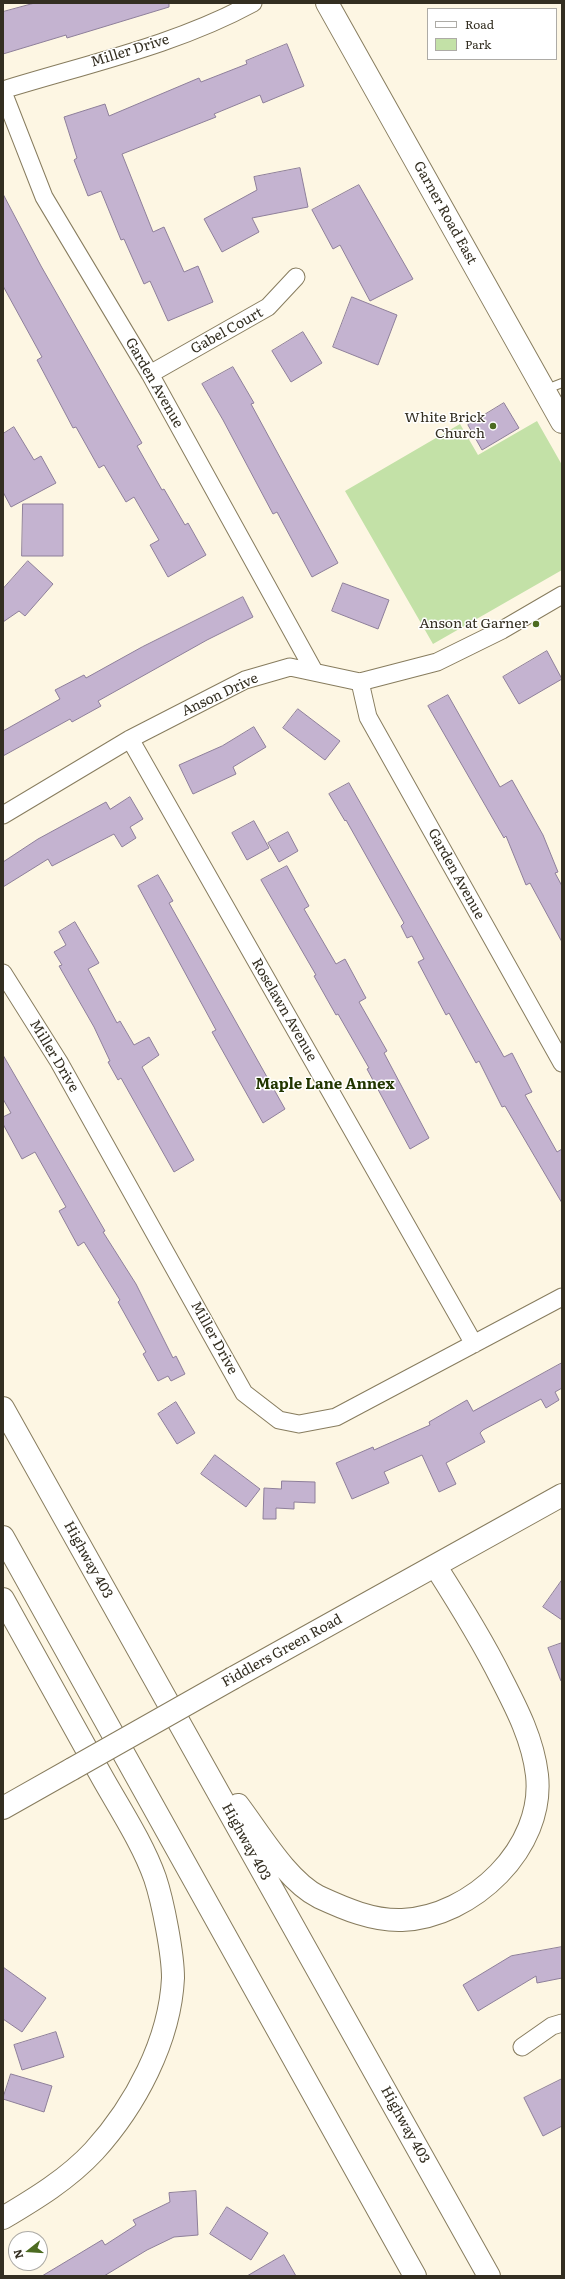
<!DOCTYPE html>
<style>
body{margin:0}
#map{position:relative;width:565px;height:2279px;overflow:hidden;background:#fdf6e3;font-family:Literata,serif}
canvas{display:block}
.frame{position:absolute;inset:0;border:4px solid #332e21;pointer-events:none}
.legend{position:absolute;left:427px;top:8px;width:130px;height:52px;box-sizing:border-box;background:#fff;border:1px solid #adaba6;margin:0;padding:5px 7px;list-style:none;font-size:12px;color:#332e21}
.legend li{display:flex;align-items:center;gap:8px;height:20px}
.legend b{width:20px;border:1px solid #adaba6}
.north{position:absolute;left:8px;top:2231px;width:40px;height:40px;box-sizing:border-box;background:#fff;border:1px solid #adaba6;border-radius:50%;rotate:253deg;font-size:11px;font-weight:700;line-height:16px;text-align:center;color:#332e21}
.north::after{content:'';display:block;margin:auto;width:14px;height:18px;background:#4c6b21;clip-path:polygon(50% 0,100% 100%,50% 72%,0 100%)}
</style>
<div id="map">
<canvas width="565" height="2279"></canvas>
<div class="frame"></div>
<ul class="legend">
<li><b style="height:5px;background:#fff"></b>Road</li>
<li><b style="height:11px;background:#c3e1a7"></b>Park</li>
</ul>
<div class="north">N</div>
</div>
<script>
const ctx = document.querySelector('canvas').getContext('2d');
ctx.lineJoin = 'round';
function fillPath(path, color) { ctx.fillStyle = color; ctx.fill(path, 'evenodd'); }
function strokePath(path, color, width, dash) { ctx.strokeStyle = color; ctx.lineWidth = width; ctx.lineCap = dash ? 'butt' : 'round'; ctx.setLineDash(dash || []); ctx.stroke(path); }
function drawText(font, color, halo, rows, align = 'center') {
  ctx.font = font + ' Literata,serif'; ctx.lineWidth = 3; ctx.setLineDash([]); ctx.textBaseline = 'middle'; ctx.strokeStyle = halo; ctx.fillStyle = color; for (const [text, x, y, turn = 0] of rows) {
    ctx.save(); ctx.translate(x, y); ctx.rotate((+turn || 0) * Math.PI / 180); ctx.textAlign = isNaN(turn) ? turn : align; if (halo) ctx.strokeText(text, 0, 0); ctx.fillText(text, 0, 0); ctx.restore();
  }
}
fillPath(new Path2D(`
 M537 421 562 465V570L433 644 345 491 460 424 478 455Z`), '#c3e1a7');
const building = new Path2D(`
 M35 3H169V7L67 38 66 35 3 54V12Z
 M287 44 304 86 263 103 260 95 214 114 216 117 122 154 153 232 164 227 184 272 198 266 213 302 168 321 150 281 144 284 124 239 121 240 101 191 88 196 74 160 77 158 64 117 105 104 109 116 199 78 201 82 247 64 246 61Z
 M300 168 308 207 252 218 259 232 222 252 204 219 257 190 254 177Z
 M359 185 413 279 370 301 340 245 333 249 312 210Z
 M3 194 41 266 142 443 137 446 162 490 164 489 185 525 188 523 206 555 168 577 150 545 159 540 134 497 126 502 104 465 99 468 76 427 73 428 37 360 42 357 3 286Z
 M352 297 397 315 378 365 333 347Z
 M303 332 322 363 291 382 272 351Z
 M233 367 254 403 251 404 283 463 338 563 312 577 277 512 273 514 223 420 202 384Z
 M504 403 519 428 482 450 468 425Z
 M14 427 34 460 41 456 56 483 11 507 3 492V434Z
 M23 504H63V556H22Z
 M28 561 53 584 25 616 19 611 3 622V589Z
 M343 583 389 600 378 629 332 611Z
 M243 597 253 617 207 640 98 701 101 706 72 722 70 719 3 756V731L60 699 55 690 84 675 86 678 142 647Z
 M547 651 562 679 519 704 503 677Z
 M448 695 500 787 512 780 543 835 558 872 555 873 562 886V942L530 883 526 885 506 836 504 838 428 706Z
 M298 709 340 741 325 760 283 728Z
 M254 727 266 747 233 767 236 774 193 794 179 765 222 746Z
 M349 783 504 1057 512 1053 532 1092 525 1095 557 1152 562 1149V1203L505 1106 502 1107 479 1061 476 1063 449 1013 446 1015 418 962 424 959 412 936 407 938 401 926 404 923 346 820 345 821 329 794Z
 M130 797 143 819 130 827 136 838 122 847 114 834 52 866 48 859 3 887V862L38 839 106 802 110 809Z
 M254 821 269 848 247 860 232 833Z
 M288 832 298 851 279 862 268 843Z
 M287 866 309 906 304 909 336 964 345 959 366 998 359 1002 387 1051 384 1053 429 1138 410 1149 367 1069 369 1068 338 1014 336 1015 314 976 316 975 261 880Z
 M158 875 173 901 169 903 285 1109 263 1123 212 1032 216 1030 138 886Z
 M75 922 99 963 88 969 117 1023 120 1021 134 1045 149 1037 159 1055 142 1067 194 1160 174 1172 121 1078 118 1080 108 1062 110 1061 94 1027 59 966 62 965 54 952 66 945 59 932Z
 M3 1055 105 1231 103 1232 136 1284 173 1358 176 1356 185 1374 171 1381 168 1376 158 1381 143 1354 146 1352 118 1302 120 1300 84 1242 78 1246 59 1211 66 1207 35 1152 22 1159 3 1124V1117L11 1113 3 1099Z
 M562 1363V1388L555 1392 559 1400 546 1408 541 1399 483 1430 480 1433 485 1442 446 1463 456 1484 439 1492 422 1455 384 1472 389 1483 352 1499 336 1463 373 1447 374 1450 430 1425 429 1422 467 1400 473 1411Z
 M176 1402 195 1433 177 1444 158 1414Z
 M215 1455 260 1489 246 1507 201 1474Z
 M282 1481 315 1482V1503L294 1502V1509L276 1508V1519H263L264 1488 281 1489Z
 M562 1580V1620L543 1607Z
 M562 1643V1681H561L548 1648Z
 M562 1947V1978L537 1983 536 1976 478 2011 463 1985 511 1956Z
 M3 1967 46 1998 22 2032 3 2019Z
 M56 2032 64 2057 22 2070 14 2045Z
 M11 2074 52 2086 44 2112 3 2099Z
 M562 2079V2126L543 2136 524 2098Z
 M196 2191 198 2235 174 2237 147 2250 104 2276H42L102 2240 105 2245 136 2225 133 2220 170 2202 169 2193Z
 M227 2207 268 2233 251 2260 210 2234Z
 M284 2255 296 2276H247L271 2262Z`);
fillPath(building, '#c4b3d0');
strokePath(building, '#8e7f9a', 1);
const lane = new Path2D(`
 M544 390 562 383`);
const street = new Path2D(`
 M3 90C87 64 176 45 253 3
 M3 92 44 197 150 374 314 671
 M150 374 268 307 296 277
 M360 682 368 717 562 1063
 M130 739 474 1344
 M3 815 130 739 245 680 290 667 360 682 437 662 502 630 562 595
 M3 973 59 1062 244 1393 279 1420 299 1424 336 1417 562 1297
 M522 2047 552 2026 562 2023`);
const secondary = new Path2D(`
 M327 3 562 422
 M233 1678 562 1495
 M3 1808 72 1769`);
const highway = new Path2D(`
 M3 1408 489 2276
 M3 1537 415 2276
 M3 1599C36 1658 69 1718 102 1777 120 1809 143 1844 155 1878 163 1902 173 1954 173 1978 170 2041 135 2106 94 2151 68 2179 35 2199 3 2218
 M238 1805C260 1834 287 1881 319 1897 345 1909 373 1921 402 1920 472 1917 545 1848 537 1775 533 1740 517 1709 501 1678 482 1640 459 1603 436 1567`);
strokePath(lane, '#877c5e', 10);
strokePath(street, '#877c5e', 19);
strokePath(secondary, '#877c5e', 24);
strokePath(highway, '#877c5e', 24);
strokePath(lane, '#fff', 8);
strokePath(street, '#fff', 17);
strokePath(secondary, '#fff', 22);
strokePath(highway, '#fff', 22);
const secondaryBridge = new Path2D(`
 M72 1769 233 1678`);
strokePath(secondaryBridge, '#877c5e', 24, []);
strokePath(secondaryBridge, '#fff', 22);
for (const [x, y, r, color] of [
 [493,426,4,"#4c6b21"],
 [536,624,4,"#4c6b21"]
]) { const dot = new Path2D(); dot.arc(x, y, r, 0, 2 * Math.PI); ctx.fillStyle = color; ctx.fill(dot); strokePath(dot, '#fff', 1.5); }
drawText('14px', '#332e21', '#fff', [
 ["Miller Drive",130,51,-17],
 ["Garner Road East",445,213,61],
 ["Gabel Court",227,331,-29],
 ["Garden Avenue",154,383,60],
 ["Anson Drive",220,695,-25],
 ["Garden Avenue",456,874,61],
 ["Roselawn Avenue",284,1010,60],
 ["Miller Drive",54,1056,59],
 ["Miller Drive",214,1338,61],
 ["Highway 403",88,1560,61],
 ["Fiddlers Green Road",282,1651,-29],
 ["Highway 403",246,1842,61],
 ["Highway 403",405,2125,61]
]);
drawText('14px', '#332e21', '#fff', [
 ["White Brick",485,418],
 ["Church",485,434],
 ["Anson at Garner",528,624]
], 'right');
drawText('bold 15px', '#213500', '#fff', [
 ["Maple Lane Annex",325,1085]
]);
</script>
